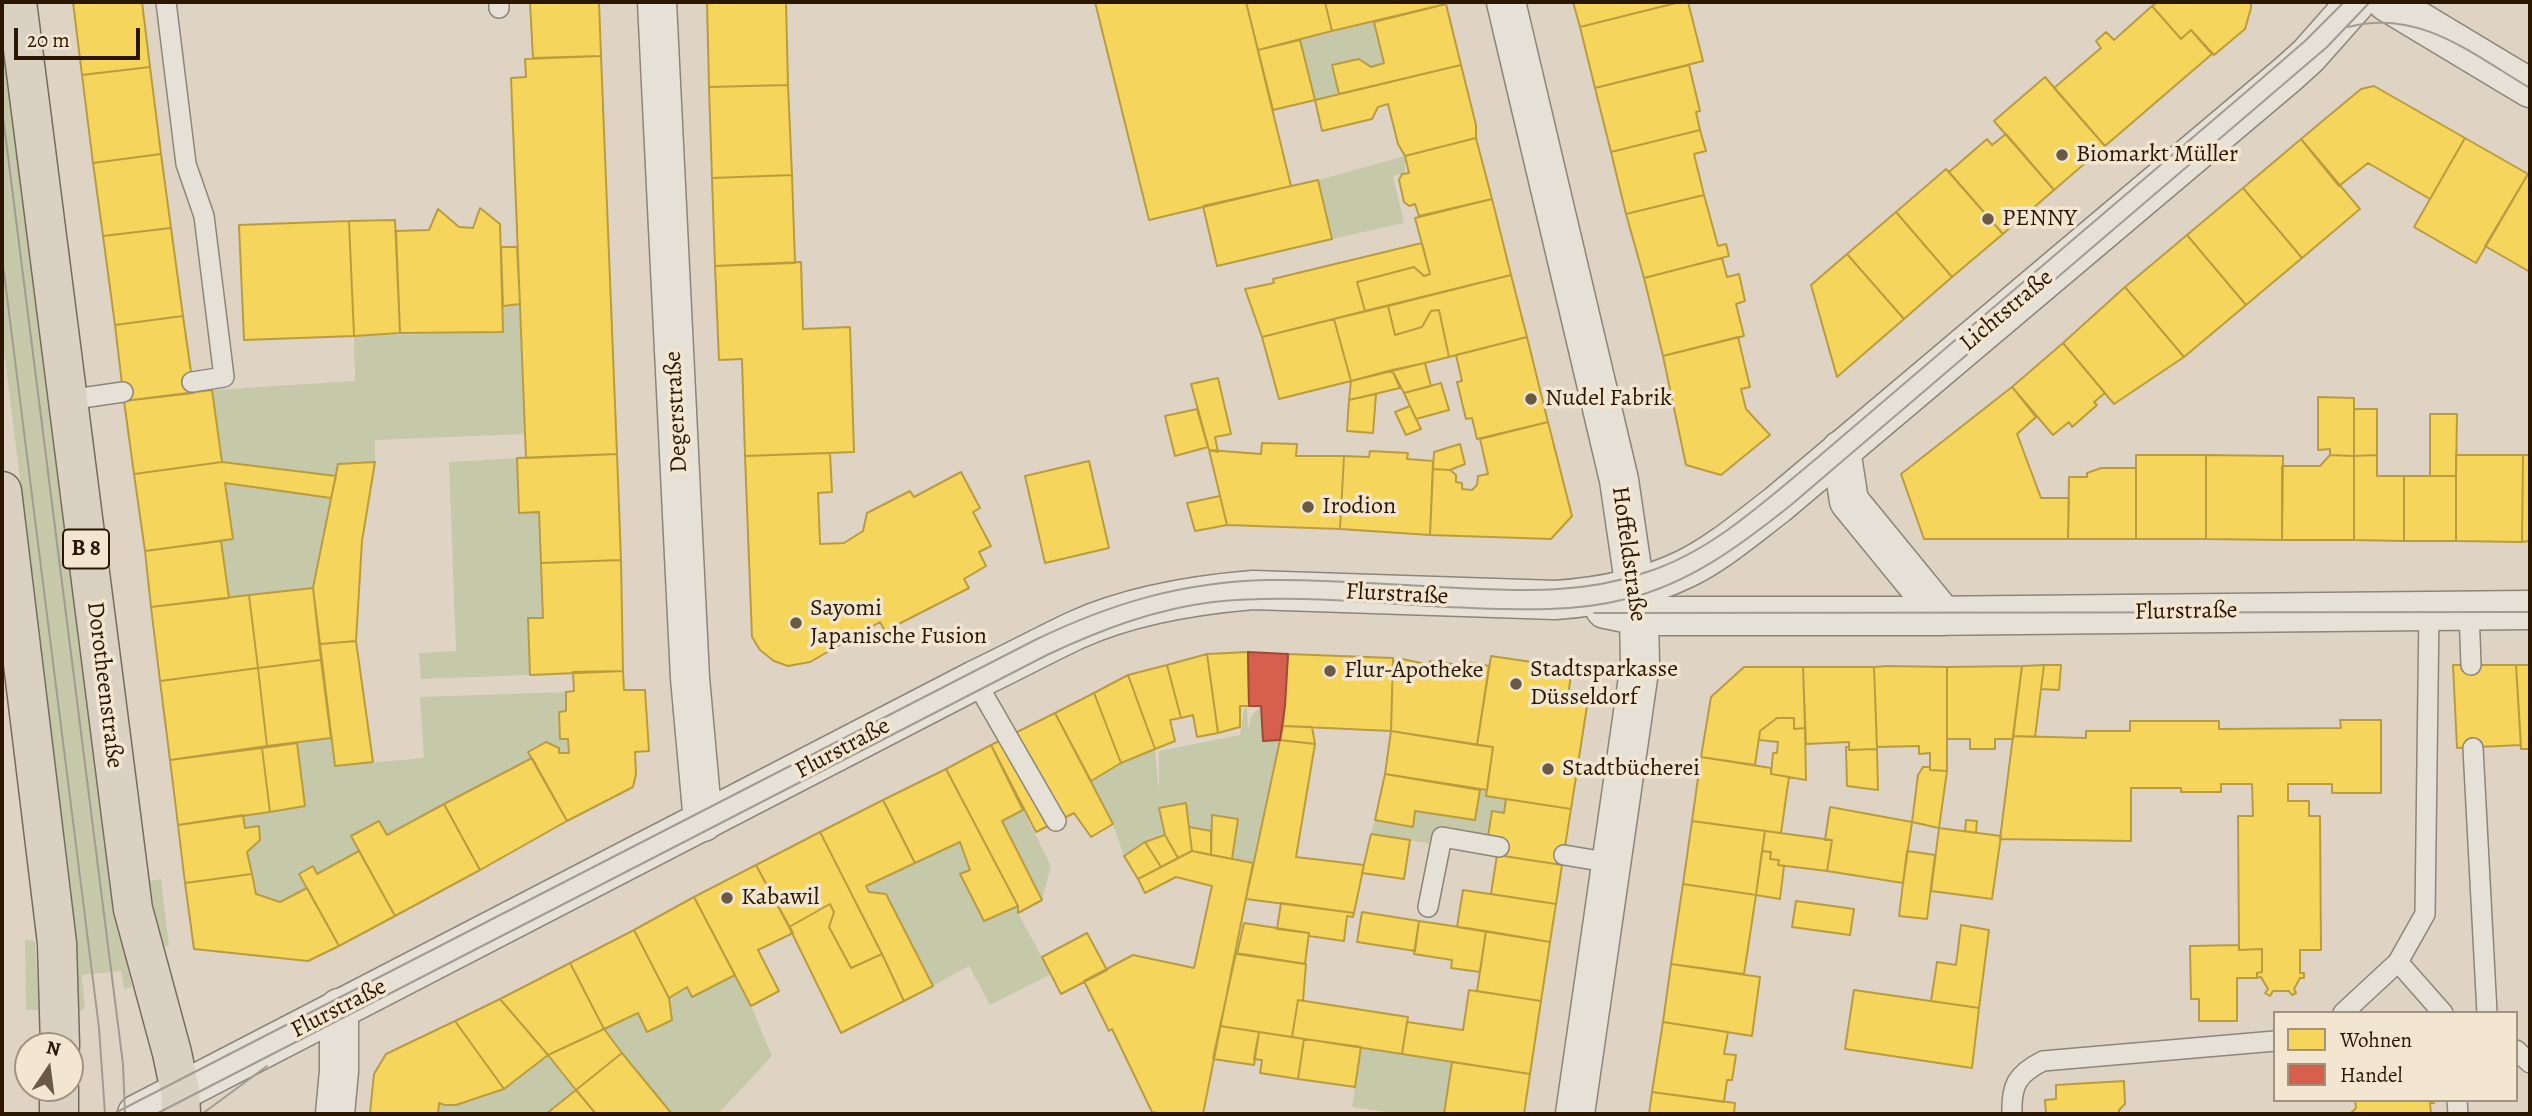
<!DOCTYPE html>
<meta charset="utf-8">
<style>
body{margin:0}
#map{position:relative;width:2532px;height:1116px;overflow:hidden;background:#dfd4c3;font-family:Alegreya,serif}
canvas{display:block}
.frame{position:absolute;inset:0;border:4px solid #2b1700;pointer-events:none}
.legend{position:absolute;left:2273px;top:1011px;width:245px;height:91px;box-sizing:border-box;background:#f2e6d0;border:2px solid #a2937d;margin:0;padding:9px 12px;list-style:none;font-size:21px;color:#2b1700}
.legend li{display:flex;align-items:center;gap:14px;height:35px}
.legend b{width:35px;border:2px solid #a2937d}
.north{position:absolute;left:14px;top:1032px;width:70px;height:70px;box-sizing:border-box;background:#f2e6d0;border:2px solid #a2937d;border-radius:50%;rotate:13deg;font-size:19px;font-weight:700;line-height:28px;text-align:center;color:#2b1700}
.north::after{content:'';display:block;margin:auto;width:24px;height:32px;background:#6a5944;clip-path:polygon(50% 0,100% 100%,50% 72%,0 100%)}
.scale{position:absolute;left:14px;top:28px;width:126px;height:32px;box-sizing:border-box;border:4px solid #2b1700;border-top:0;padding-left:9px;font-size:21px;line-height:24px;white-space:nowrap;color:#2b1700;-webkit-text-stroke:5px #f2e6d0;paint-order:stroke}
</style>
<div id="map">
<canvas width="2532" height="1116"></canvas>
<div class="frame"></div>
<ul class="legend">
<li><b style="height:19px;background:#f6d55c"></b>Wohnen</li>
<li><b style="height:19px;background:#d6604d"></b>Handel</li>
</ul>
<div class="north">N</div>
<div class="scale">20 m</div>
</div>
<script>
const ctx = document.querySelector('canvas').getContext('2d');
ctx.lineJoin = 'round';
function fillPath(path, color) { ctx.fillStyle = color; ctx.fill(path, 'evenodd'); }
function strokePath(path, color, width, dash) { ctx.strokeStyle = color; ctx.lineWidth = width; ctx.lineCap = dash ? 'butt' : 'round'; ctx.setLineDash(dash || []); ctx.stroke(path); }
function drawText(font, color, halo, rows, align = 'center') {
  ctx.font = font + ' Alegreya,serif'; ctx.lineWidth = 7; ctx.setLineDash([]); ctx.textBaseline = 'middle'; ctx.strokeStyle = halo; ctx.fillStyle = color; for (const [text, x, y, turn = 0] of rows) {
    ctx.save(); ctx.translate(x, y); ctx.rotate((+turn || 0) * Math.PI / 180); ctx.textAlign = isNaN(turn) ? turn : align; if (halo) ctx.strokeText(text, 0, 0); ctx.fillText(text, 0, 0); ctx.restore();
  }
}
fillPath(new Path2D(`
 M1374 22 1384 63 1371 67 1359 59 1332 65 1339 94 1315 100 1300 40Z
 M2 26 112 898 132 987 124 989 121 971 82 975 85 1008 78 1012 73 905 2 335Z
 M1405 156V173L1393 176 1404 223 1332 239 1318 180Z
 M520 304 525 434 375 440V462L339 464 336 476 222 462 212 390 355 381 354 336 503 332V306Z
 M517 458 519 513 539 512 543 618 528 619 530 675 421 679 419 653 456 651 449 462Z
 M225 483 331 498 313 588 229 598 221 541 233 538Z
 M566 692V711L559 712 560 739H568L569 753H559V748L546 742 532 758 387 835 379 821 352 838 359 851 317 874 313 867 307 888 280 902 257 894 247 852 260 840V826L245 828 243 816 305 806 297 743 331 738 335 766 424 758 420 697Z
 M1261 706 1280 740 1253 863 1232 859 1238 819 1212 815 1211 831 1189 827 1185 803 1159 808 1165 835 1145 842 1124 856 1113 824 1091 781 1121 763 1155 749 1159 794V751L1240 735 1244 709 1247 708 1248 729 1252 715Z
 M1480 790H1487L1486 796 1506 799 1504 813 1492 812 1488 835 1497 855 1371 834 1375 820 1413 827 1415 811 1475 820Z
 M1023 810 1051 866 1042 900 1002 821Z
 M960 842 970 870 960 875 984 921 1018 906V913L1051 974 990 1005 969 966 933 986 886 894 869 892 866 886Z
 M161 879 169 946 162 947 149 881Z
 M25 940 35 941 39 1010H26Z
 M735 975 751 1006 772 1056 718 1114H672L604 1029 638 1013 648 1032 672 1019 669 998 687 987 692 997Z
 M1361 1047 1452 1062 1444 1114H1400L1352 1107Z
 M548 1055 576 1090 546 1114H438L439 1103C453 1109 489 1097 503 1089 519 1081 534 1066 548 1055Z`), '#c5c9a9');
const homes = new Path2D(`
 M73 2H142L150 67 82 75Z
 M530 2H599L601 56 533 58Z
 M707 2H786L788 85 709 87Z
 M1095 2H1246L1291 186 1149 220Z
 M1246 2H1325L1332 31 1258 50Z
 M1325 2H1446V4L1332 31Z
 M1573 2H1680L1580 27Z
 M1680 2H1688L1703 61 1595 88 1580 27Z
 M2158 2H2251V8L2245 29 2214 55 2191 30 2181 39 2152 6Z
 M1446 4 1461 65 1339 94 1332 65 1359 59 1371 67 1384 63 1374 22Z
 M2152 6 2181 39 2191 30 2212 54 2105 146 2054 88 2101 48 2096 41 2106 32 2114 40Z
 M1300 40 1315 100 1273 110 1258 50Z
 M601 56 617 454 526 458 511 78 526 77 525 59Z
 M1461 65 1476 125V138L1405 156 1398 144 1388 104 1378 107 1372 119 1322 131 1315 100Z
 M1689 65 1700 111 1696 112 1700 130 1611 152 1595 88Z
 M150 67 161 154 93 163 82 75Z
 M2045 77 2105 146 2054 190 1994 121Z
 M788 85 792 175 712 178 709 87Z
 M2374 86 2465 138 2430 199 2368 163 2339 186 2301 139 2361 89Z
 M1700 130 1706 151 1694 154 1704 195 1626 214 1611 152Z
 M2006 134 2054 190 2003 234 1949 172 1987 139 1992 145Z
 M1476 138 1492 199 1419 216 1415 204 1409 206 1404 202 1399 180 1402 174 1409 173 1405 156Z
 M2465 138 2528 174 2476 263 2414 227Z
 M2301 139 2360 209 2302 258 2243 188Z
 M161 154 171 228 103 236 93 163Z
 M1946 169 2003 234 1952 277 1896 212Z
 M2528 174 2530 175V272L2485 246Z
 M792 175 795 263 715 266 712 178Z
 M1318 180 1332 239 1217 266 1203 206Z
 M2243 188 2302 258 2246 305 2187 235Z
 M1704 195 1718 246 1726 244 1729 256 1644 278 1626 214Z
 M1492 199 1511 275 1365 311 1357 282 1414 267 1424 276 1430 274 1415 218Z
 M480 208 500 224 503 332 400 333 396 231 429 230 438 209 459 227 473 228Z
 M1896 212 1952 277 1904 319 1847 254Z
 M395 220 400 333 354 336 349 221Z
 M349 221 354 336 244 340 239 225Z
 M171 228 183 316 115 325 103 236Z
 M2187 235 2246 305 2184 357 2125 287Z
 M1422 243 1430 274 1424 276 1414 267 1357 282 1365 311 1262 337 1245 289 1274 283 1273 279Z
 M501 247H517L520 304 503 306Z
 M1847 254 1904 319 1837 377 1811 285Z
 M1722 258 1727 277 1739 274 1745 301 1736 304 1744 336 1663 356 1644 278Z
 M801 262 803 329 850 327 854 452 745 456 742 359 719 360 715 266Z
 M1511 275 1527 337 1449 357 1439 310 1431 311 1422 327 1395 335 1388 306Z
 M2125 287 2184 357 2114 404 2063 343Z
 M1388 306 1395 335 1422 327 1431 311 1439 310 1449 357 1351 381 1334 319Z
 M183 316 194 393 124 401 115 325Z
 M1334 319 1351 381 1279 399 1262 337Z
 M1527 337 1548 422 1477 439 1472 418 1466 419 1457 382 1462 381 1456 355Z
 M1738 337 1750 387 1741 389 1746 409 1770 435 1721 475 1686 465 1663 356Z
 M2063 343 2105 393 2094 402 2097 405 2072 427 2069 422 2053 435 2012 387Z
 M1425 363 1431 386 1404 393 1392 370Z
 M1392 370 1400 388 1349 400 1351 381Z
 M1218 378 1231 434 1215 437 1218 452 1209 450 1191 384Z
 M1441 383 1449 410 1416 419 1404 393Z
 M2012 387 2036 417 2017 434 2041 498H2069L2068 539H1924L1901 474Z
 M212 390 222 462 134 474 124 401Z
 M1376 394 1373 433 1347 431 1349 400Z
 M2318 397 2354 398V456L2330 455V449L2318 450Z
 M1410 406 1421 429 1406 435 1395 412Z
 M1197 409 1208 447 1175 456 1165 416Z
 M2354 409H2377V455L2354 456Z
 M2430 414H2457L2456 476H2430Z
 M1548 422 1572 516 1551 539 1430 535 1433 469 1450 470 1456 475V482L1462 483V489L1472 490 1477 485 1478 476 1488 474 1480 439Z
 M1262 443 1297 444 1296 456H1344L1340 529 1227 525 1209 450 1261 454Z
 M1460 444 1465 464 1450 470 1433 469 1434 452Z
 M1370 451 1408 453 1407 459 1433 461 1430 535 1340 529 1344 456 1369 457Z
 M830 453 832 492 818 493 820 544 844 543 863 531 867 513 910 491 914 497 961 472 980 508 973 512 991 546 979 552 986 566 964 579 969 588 885 631 880 622 810 662 788 666 774 661 760 650 752 637 745 456Z
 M617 454 621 560 541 563 539 512 519 513 517 458Z
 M2136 455H2206V539H2136Z
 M2206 455 2283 456 2282 540 2206 539Z
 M2330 455 2354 456V540H2282V466H2320Z
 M2377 455V476H2404V541L2354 540V456Z
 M2456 455H2523L2522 542 2456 541Z
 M2523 455H2530V541L2522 542Z
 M1089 461 1109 548 1045 563 1025 476Z
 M222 462 336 476 331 498 225 483 233 539 145 551 134 474Z
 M375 462 362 541 356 641 320 644 313 588 338 464Z
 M2101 468H2136V539H2068L2069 477H2087V473Z
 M2404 476H2456V541H2404Z
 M1220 496 1227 525 1195 531 1187 503Z
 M221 541 229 598 151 607 145 551Z
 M621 560 623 671 530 675 528 618H543L541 563Z
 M313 588 321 660 258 668 249 595Z
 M249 595 258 668 160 681 151 607Z
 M356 641 373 762 335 766 320 644Z
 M1248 652 1249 706H1240V727L1218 733 1207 654Z
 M1207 654 1218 733 1197 737 1193 715 1181 718 1167 665Z
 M1288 654 1393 658 1391 731 1283 726Z
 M1491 656 1572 668 1567 703 1587 706 1571 809 1486 796 1493 747 1477 745Z
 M1402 659 1430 665V661L1459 665 1461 661 1489 666 1477 745 1391 731 1393 661 1401 663Z
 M321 660 331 738 267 746 258 668Z
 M1167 665 1181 718 1170 720 1175 741 1155 749 1128 675Z
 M2044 665H2061L2059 690 2041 689Z
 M2044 665 2035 737 2013 736 2022 666Z
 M2453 665H2516L2521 745 2457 748Z
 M2516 665H2530V749H2521Z
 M1887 666 1947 667V771L1930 770V753L1919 754V746L1877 747 1874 667Z
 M2022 666 2013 739H1995V749H1970V739H1947V667Z
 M1744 667H1803L1805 728 1794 729V718H1777L1760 731 1755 765 1701 757 1711 697Z
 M1803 667H1874L1877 749 1849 750V742L1806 744Z
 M258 668 267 746 170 760 160 681Z
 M623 671 624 690H645L649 751 635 752 636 774 633 787 567 821 528 752 546 742 559 748V753H569L568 739H560L559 712 566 711V692L574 691 573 672Z
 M1128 675 1155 749 1121 763 1094 693Z
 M1094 693 1121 763 1091 781 1055 713Z
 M1055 713 1113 824 1091 837 1074 813 1036 832 991 745Z
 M1777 718H1794V729L1805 728 1806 780 1771 774 1773 753H1777L1778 742 1759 740 1760 731Z
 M2340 720H2381V793H2332V784H2288V801H2309V816H2320L2321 950H2300V973H2304V978H2300L2294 989 2296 993 2292 995 2289 991H2273L2270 996 2265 993 2268 989 2261 977 2257 978V973L2262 972V949L2239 950 2238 816H2253L2252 784H2221V792H2181V788H2131V841L2000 839 2013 736 2086 738V731H2130V721H2219V729L2341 728Z
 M1283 726 1312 727 1315 744 1280 740Z
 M1391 731 1493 747 1487 790 1385 774Z
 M1280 740 1315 744 1296 857 1364 865 1354 913 1246 899Z
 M297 743 305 806 270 812 262 748Z
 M991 745 1023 810 1002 821 1042 900 1018 913V906L946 769Z
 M1846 747H1849V750L1877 749 1878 790 1847 786Z
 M262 748 270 812 178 825 170 760Z
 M1701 757 1771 768V774L1789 777 1781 833 1692 821Z
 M532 758 567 821 480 870 444 804Z
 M1923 767H1930V770L1947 771 1939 828 1912 822 1918 775Z
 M946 769 1018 906 984 921 960 874 970 870 960 842 915 863 883 800Z
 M1385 774 1480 790 1475 820 1415 811 1413 827 1375 820Z
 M1506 799 1571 809 1562 865 1497 855 1488 836 1492 811 1504 813Z
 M883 800 915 863 866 886 869 892 886 894 933 986 904 1001 882 954 820 832Z
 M1186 803 1192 851 1178 858 1165 835 1159 808Z
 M444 804 480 870 395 916 351 836 379 821 387 835Z
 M1830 807 1912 822 1903 883 1827 871 1832 840H1825Z
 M243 815 245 828 259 826 260 840 247 852 252 874 185 883 178 825Z
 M1212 815 1238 819 1232 859 1211 855Z
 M1966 820 1977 821 1976 833 1965 831Z
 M1692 821 1765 831 1756 895 1683 884Z
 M1189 827 1211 831V855L1192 851Z
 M1939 828 2001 836 1992 899 1931 891Z
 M1765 831 1832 840 1827 871 1778 865 1779 860 1770 859 1771 852 1762 851Z
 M820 832 882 954 851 968 829 927 834 912 830 904 789 927 756 865Z
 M1371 834 1410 840 1404 879 1362 873Z
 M1165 835 1178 858 1161 867 1145 842Z
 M1145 842 1161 867 1138 879 1124 856Z
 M359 851 395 916 339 946 299 874 313 866 317 874Z
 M1192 851 1253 863 1203 1114H1164L1152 1112 1112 1029 1109 1031 1084 981 1133 955 1194 968 1212 886 1176 877 1145 893 1138 879Z
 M1762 851 1771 852 1770 859 1779 860 1778 865 1784 866 1780 899 1756 895Z
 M1907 851 1935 855 1927 919 1899 916Z
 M1497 855 1562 865 1556 904 1491 894Z
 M756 865 793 933 758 950 779 991 751 1006 694 897Z
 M252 874 256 894 280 902 307 888 339 946 308 961 194 949 185 883Z
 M1683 884 1756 895 1744 974 1671 964Z
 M1463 890 1556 904 1550 942 1457 927Z
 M694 897 735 975 692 997 687 987 669 998 634 930Z
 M1796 901 1854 909 1850 935 1792 927Z
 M1281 903 1354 913 1353 917 1347 916 1344 941 1309 936V933L1277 929Z
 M830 904 834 912 829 927 851 968 882 954 904 1001 841 1033 789 927Z
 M1362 912 1419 921 1415 951 1357 942Z
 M1419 921 1486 931 1480 972 1451 968 1452 960 1414 954Z
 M1244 923 1309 933 1305 964 1237 954Z
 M1961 925 1989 930 1979 1008 1931 1001 1937 962 1956 965Z
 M634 930 669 998 672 1020 647 1032 638 1013 604 1029 570 963Z
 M1486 931 1550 942 1541 1001 1477 991Z
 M1087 933 1107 970 1061 994 1042 957Z
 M2239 945V950L2262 949V972L2257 973V978H2237V1021H2199V999H2191L2190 946Z
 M1236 953 1306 964 1303 1001 1298 1000 1292 1037 1220 1026Z
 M570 963 604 1029 548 1055 500 999Z
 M1671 964 1760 977 1752 1036 1663 1022Z
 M1469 990 1541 1001 1530 1074 1402 1054 1407 1022 1463 1030Z
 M1854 990 1979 1008 1972 1068 1845 1049Z
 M500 999 548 1055 504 1089 455 1021Z
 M1298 1000 1408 1017 1402 1054 1292 1037Z
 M455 1021 504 1089 456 1105H445L439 1103 438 1114 370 1113 374 1074 386 1054Z
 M1663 1022 1728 1032 1724 1054 1736 1055 1732 1080H1727L1724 1102 1652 1092Z
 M1220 1026 1259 1032 1254 1065 1213 1059Z
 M604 1029 622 1053 576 1090 548 1055Z
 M1259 1032 1304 1039 1298 1079 1260 1073 1262 1060 1254 1059Z
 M1304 1039 1361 1047 1355 1087 1298 1079Z
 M622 1053 672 1114H596L576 1090Z
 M1452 1062 1530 1074 1524 1114H1444Z
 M2124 1081 2125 1104 2119 1110V1114H2046L2045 1100 2056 1099V1085Z
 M576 1090 596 1114H546Z
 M1652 1092 1735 1103 1734 1114H1649Z
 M2355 1100H2433L2434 1103H2430L2431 1114H2350L2356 1108Z`);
fillPath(homes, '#f6d55c');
strokePath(homes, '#b99c40', 2);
const shops = new Path2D(`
 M1248 652 1288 654 1285 706 1280 740 1263 741 1261 706H1249Z`);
fillPath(shops, '#d6604d');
strokePath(shops, '#a34a36', 2);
const service = new Path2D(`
 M166 2 186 164 204 216 224 377 192 382
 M499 2V8
 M68 400 123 392
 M2469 610 2471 665
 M975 680 1056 821
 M2473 748 2487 1013
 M1564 855 1612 863
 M1428 907 1442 837 1499 847
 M2398 962 2443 1013
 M2343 1013 2398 962 2425 914 2429 611
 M2516 1050 2530 1063
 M2457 1100 2458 1114
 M2012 1114C2011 1085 2017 1074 2043 1061L2275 1041`);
const minor = new Path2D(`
 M657 2 690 678 703 822
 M1506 2 1619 480 1635 589
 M1841 450 1849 501 1943 616
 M1605 609 1639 616H1919L2530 610
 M335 1114 339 1071V1008`);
const tertiary = new Path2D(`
 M2387 2 2530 88
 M137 1114 975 680C1009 664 1042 646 1076 630 1131 605 1193 595 1253 590L1555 600C1600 597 1644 589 1685 569 1718 553 1748 527 1777 505L2288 74 2308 56 2356 2
 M1575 1114 1640 664 1639 616 1635 589`);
const primary = new Path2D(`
 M17 2 133 909 172 1053 180 1091 181 1114
 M2 491 57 943 60 1046
 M59 1114V1088`);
strokePath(service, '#8e8579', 22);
strokePath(minor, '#8e8579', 41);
strokePath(tertiary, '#8e8579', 41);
strokePath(primary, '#746c5f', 41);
strokePath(service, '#e6e1d7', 19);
strokePath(minor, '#e6e1d7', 38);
strokePath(tertiary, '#e6e1d7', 38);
strokePath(primary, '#dad1c2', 38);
strokePath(new Path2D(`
 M2348 27C2419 8 2472 54 2530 88
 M2 109 123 1064 125 1114
 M2 257 99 1028 105 1114
 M1594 613 2530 612
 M113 1114 1035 640C1112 603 1182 582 1268 580 1332 579 1395 585 1459 588 1525 591 1583 594 1647 572 1712 551 1765 501 1817 458L2253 86 2305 41 2344 2
 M156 1114 1047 655C1100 630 1155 609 1213 602 1290 594 1370 603 1447 607 1507 609 1567 614 1626 599 1689 584 1741 545 1791 505L2327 47 2370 2
 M202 1114 267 1066`), '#a19b92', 2);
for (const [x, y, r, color] of [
 [2062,155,7,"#6a5944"],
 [1988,219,7,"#6a5944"],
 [1531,399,7,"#6a5944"],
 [1308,507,7,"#6a5944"],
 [796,623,7,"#6a5944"],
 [1330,671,7,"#6a5944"],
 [1516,684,7,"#6a5944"],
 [1548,769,7,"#6a5944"],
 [727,898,7,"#6a5944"]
]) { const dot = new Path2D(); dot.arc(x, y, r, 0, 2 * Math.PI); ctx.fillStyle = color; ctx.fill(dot); strokePath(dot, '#f2e6d0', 2.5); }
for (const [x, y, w] of [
 [86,549,46]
]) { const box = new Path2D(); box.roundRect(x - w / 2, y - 19.5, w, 39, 5); ctx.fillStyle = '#f2e6d0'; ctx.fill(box); strokePath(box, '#2b1700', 2); }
drawText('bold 23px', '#2b1700', null, [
 ["B 8",86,549]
]);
drawText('24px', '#2b1700', '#f2e6d0', [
 ["Biomarkt Müller",2076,155],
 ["PENNY",2002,219],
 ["Nudel Fabrik",1545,399],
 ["Irodion",1322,507],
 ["Sayomi",810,609],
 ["Japanische Fusion",810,637],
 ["Stadtsparkasse",1530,670],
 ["Düsseldorf",1530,698],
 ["Flur-Apotheke",1344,671],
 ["Stadtbücherei",1562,769],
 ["Kabawil",741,898]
], 'left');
drawText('24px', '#2b1700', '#f2e6d0', [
 ["Lichtstraße",2007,311,-40],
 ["Degerstraße",677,412,-93],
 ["Hoffeldstraße",1628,554,82],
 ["Flurstraße",1397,595,3],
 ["Flurstraße",2186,612,-1],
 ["Dorotheenstraße",104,685,83],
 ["Flurstraße",843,749,-28],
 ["Flurstraße",339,1009,-27]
]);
</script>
